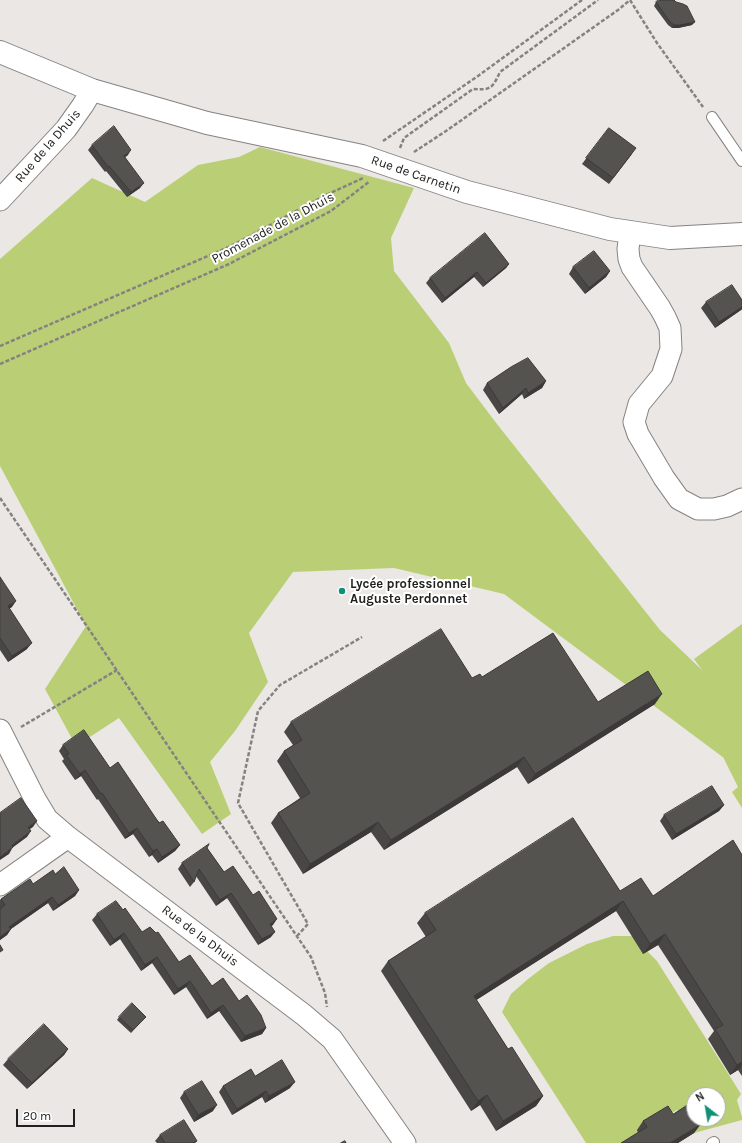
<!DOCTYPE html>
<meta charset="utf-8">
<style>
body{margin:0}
#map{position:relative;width:742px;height:1143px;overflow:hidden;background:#ebe7e4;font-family:Karla,sans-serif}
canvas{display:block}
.north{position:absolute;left:686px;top:1087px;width:40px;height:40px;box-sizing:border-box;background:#fff;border:1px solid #a6a6a5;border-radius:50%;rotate:329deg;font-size:11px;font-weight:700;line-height:16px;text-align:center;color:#21201f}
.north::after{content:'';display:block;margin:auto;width:14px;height:18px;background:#129077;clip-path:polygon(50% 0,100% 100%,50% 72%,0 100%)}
.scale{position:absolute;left:16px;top:1109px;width:59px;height:18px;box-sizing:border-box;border:2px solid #21201f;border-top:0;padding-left:5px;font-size:12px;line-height:14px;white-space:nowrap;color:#21201f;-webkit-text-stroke:3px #fff;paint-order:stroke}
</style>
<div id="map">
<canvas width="742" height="1143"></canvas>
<div class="north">N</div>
<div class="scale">20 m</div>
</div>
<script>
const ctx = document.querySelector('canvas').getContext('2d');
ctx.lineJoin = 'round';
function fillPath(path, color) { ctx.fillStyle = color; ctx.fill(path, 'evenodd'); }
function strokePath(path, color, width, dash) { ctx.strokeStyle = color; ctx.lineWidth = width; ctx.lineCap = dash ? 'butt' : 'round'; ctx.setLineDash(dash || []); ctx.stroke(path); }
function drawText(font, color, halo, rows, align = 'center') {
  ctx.font = font + ' Karla,sans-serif'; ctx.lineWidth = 4; ctx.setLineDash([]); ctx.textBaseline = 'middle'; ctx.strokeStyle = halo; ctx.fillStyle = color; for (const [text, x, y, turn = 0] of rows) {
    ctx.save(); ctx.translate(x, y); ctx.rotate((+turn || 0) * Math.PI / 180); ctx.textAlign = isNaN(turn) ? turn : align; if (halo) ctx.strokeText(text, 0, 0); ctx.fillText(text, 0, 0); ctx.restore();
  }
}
fillPath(new Path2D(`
 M260 147 414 188 391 238 394 271 449 343 466 383 497 424 660 630 702 670 694 659 742 624V808L732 792 738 787 724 759V758L504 594 394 568 293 572 249 633 268 682 235 731 210 762 231 814 202 834 119 718 76 746 45 689 86 626 0 466V259L92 178 145 202 198 165 239 157Z
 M613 936H632L657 961 741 1094 737 1100 742 1117V1120L694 1133 682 1114 677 1110 620 1143H586L502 1012 511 994 528 979 549 963 587 944ZM694 1095H718V1119H694Z`), '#bacf75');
const service = new Path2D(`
 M712 117 742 161
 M712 1143 714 1142`);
const minor = new Path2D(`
 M0 200 66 129 83 105 92 90
 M630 232 628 249 629 259 632 267 660 308 665 317 670 328 671 349 662 376 639 404 634 422 638 434 664 478 679 499 698 509H714L727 506 742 499
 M0 730 35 799 47 819 68 837 304 1015 332 1039 405 1143
 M0 885 68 837`);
const tertiary = new Path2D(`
 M0 52 92 90 207 123 362 156 467 192 610 229 670 238 742 234`);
strokePath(service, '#878381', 12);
strokePath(minor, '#878381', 23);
strokePath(tertiary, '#878381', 24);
strokePath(new Path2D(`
 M630 0 657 43 703 107
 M383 141 478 76 582 0
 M400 148 404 138 473 89C491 90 492 89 500 72L598 0
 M414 152 446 131 618 10 630 0
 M0 346 231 246 324 196 363 178
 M0 364 229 264 331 211 370 181
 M0 498 311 957 325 993 327 1007
 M21 727 117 670
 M297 936 308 924 238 803 258 711 280 685 362 637`), '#858280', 2.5, [4, 2]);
strokePath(service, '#fff', 10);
strokePath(minor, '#fff', 21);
strokePath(tertiary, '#fff', 22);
fillPath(new Path2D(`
 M656 2 692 25 678 28H672L668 25 654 6Z
 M609 128 632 154 609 184 582 164Z
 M92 145 128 155 125 157 140 188 127 197 106 171 105 172 88 150Z
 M509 264 506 268 483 287 474 277 442 303 426 283 430 278Z
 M573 267 610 271 606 277 585 294 569 274Z
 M742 300V309L741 310 715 328 701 308 706 302Z
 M546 381 542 388 524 399 522 394 499 414 483 390 487 383Z
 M0 577 12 607 9 608 27 649 8 662 0 650Z
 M482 677 598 702 655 704 528 784 517 767 384 850 371 832 303 874 271 823 278 813 300 798 277 761 284 751 293 745 284 732 291 722Z
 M63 745 110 768 180 845 175 851 158 863 152 855 149 857 133 834 125 839 98 799 97 800 81 776 75 780 62 761 64 759 59 751Z
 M724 805 719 811 672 840 660 821 664 815Z
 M207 848 224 872 273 925 271 926V937L258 945 227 898 216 906 196 876 194 882 190 887 178 869 182 863Z
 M742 855V1076L738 1070 730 1075 708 1039 714 1031 658 945 643 954 616 911 476 1000 508 1049 543 1096 536 1106 496 1131 480 1105 471 1111 381 971 388 961 426 937 417 923 425 913 620 891 653 896Z
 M55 874 79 890 75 896 53 911 48 903 11 929 7 935 0 940V900L1 899Z
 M123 910 142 932 156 933 179 962 212 986 239 1001 266 1028 262 1034 241 1042 219 1011 207 1019 186 987 174 995 152 963 141 971 120 939 110 946 92 920 97 914Z
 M119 1017H146L143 1020 131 1033 117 1020Z
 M68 1049 64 1055 27 1089 3 1065 8 1059Z
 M255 1076 290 1088 265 1103 262 1097 232 1115 219 1092 223 1086Z
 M184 1092 213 1111 194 1122 180 1098Z
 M673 1114 700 1125 694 1133 678 1143H621L638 1133 637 1130 643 1121Z
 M160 1135 197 1141 195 1143H157L155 1141Z`), '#494745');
fillPath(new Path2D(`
 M695 22 692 25 678 28H672L674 25Z
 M131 150 128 155 120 161 124 156Z
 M144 183 140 188 127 197 131 192Z
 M509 264 506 268 483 287 486 283Z
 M610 271 606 277 585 294 589 288Z
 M477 272 474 277 442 303 445 298Z
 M742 307V309L741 310 715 328 719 322Z
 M546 381 542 388 524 399 528 393Z
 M526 388 522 394 499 414 503 408Z
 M16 601 12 607 4 612 8 606Z
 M32 643 27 649 8 662 12 656Z
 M662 694 655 704 528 784 535 774Z
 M524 757 517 767 384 850 391 840Z
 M85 770 81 776 75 780 80 774Z
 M724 805 719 811 672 840 676 834Z
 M37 821 33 827 24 833 28 827Z
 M378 822 371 832 303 874 310 864Z
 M137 828 133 834 125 839 129 833Z
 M31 831 27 837 8 851 12 845Z
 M180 845 175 851 158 863 162 857Z
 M13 847 9 854 0 860V857Z
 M157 849 152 855 149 857 153 851Z
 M79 890 75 896 53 911 58 905Z
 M231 893 227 898 216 906 220 900Z
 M52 897 48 903 5 933 9 927Z
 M623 901 616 911 467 1006 474 996Z
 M277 919 273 925 266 929 270 924Z
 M11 929 7 935 0 940V937Z
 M275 932 271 937 258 945 262 939Z
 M124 933 120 939 110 946 114 940Z
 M665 934 658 945 643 954 650 944Z
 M157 957 152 963 141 971 145 965Z
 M190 981 186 987 174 995 178 989Z
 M223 1005 219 1011 207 1019 211 1013Z
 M266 1028 262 1034 241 1042 245 1036Z
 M68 1049 64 1055 27 1089 32 1083Z
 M742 1062V1065L738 1070 730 1075 737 1065Z
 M295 1082 290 1088 265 1103 269 1096Z
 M266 1091 262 1097 232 1115 237 1109Z
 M487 1095 480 1105 471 1111 478 1101Z
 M543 1096 536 1106 496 1131 503 1121Z
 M217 1105 213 1111 194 1122 198 1115Z
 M700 1125 694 1133 678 1143H670Z`), '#3c3a38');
const building = new Path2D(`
 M659 0H674L676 2 683 4 687 6 695 22 680 25H674L670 22 656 2Z
 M114 126 131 150 124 156 144 183 131 192 109 166 108 167 92 145Z
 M609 128 636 148 613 178 586 158Z
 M485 233 509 264 486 283 477 272 445 298 430 278Z
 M594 251 610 271 589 288 573 267Z
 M732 285 742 300V307L719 322 706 302Z
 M528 358 546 381 528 393 526 388 503 408 487 383 511 367Z
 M0 577 16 601 8 606 32 643 12 656 0 638Z
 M441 629 472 678 480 674 482 677 553 633 598 702 648 671 662 694 535 774 524 757 391 840 378 822 310 864 278 813 310 793 284 751 302 740 291 722Z
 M84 730 110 768 118 762 159 823 163 821 180 845 162 857 157 849 153 851 137 828 129 833 102 793 101 794 85 770 80 774 66 755 69 754 63 745Z
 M712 786 724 805 676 834 664 815Z
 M21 798 37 821 28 827 31 831 12 845 13 847 0 857V813Z
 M573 818 620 891 641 878 653 896 733 840 742 855V1062L737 1065 715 1029 723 1025 665 934 650 944 623 901 474 996 508 1049 512 1047 543 1096 503 1121 487 1095 478 1101 388 961 436 930 425 913Z
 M209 844 207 848 224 872 233 866 253 895 259 891 277 919 270 924 275 932 262 939 231 893 220 900 199 869 194 882 182 863Z
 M64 867 79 890 58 905 52 897 9 927 11 929 0 937V909L5 905 1 899 30 879 33 884 53 870 55 874Z
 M116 901 123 910 125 908 142 932 150 927 156 933 158 932 179 962 190 955 212 986 223 978 239 1001 247 995 261 1015 266 1028 245 1036 223 1005 211 1013 190 981 178 989 157 957 145 965 124 933 114 940 97 914Z
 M0 945 3 950 0 952Z
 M132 1003 146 1017 133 1030 119 1017Z
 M44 1024 68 1049 32 1083 8 1059Z
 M282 1060 295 1082 269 1096 266 1091 237 1109 223 1086 251 1069 255 1076Z
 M202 1081 217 1105 198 1115 184 1092Z
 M688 1105 694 1115V1119H696L700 1125 670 1143H621L647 1127 643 1121 668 1106 673 1114Z
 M184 1120 197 1141 193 1143H165L160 1135Z
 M345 1141 346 1143H341Z`);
fillPath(building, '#555350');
strokePath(building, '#3c3a38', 1);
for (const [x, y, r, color] of [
 [342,591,4,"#129077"]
]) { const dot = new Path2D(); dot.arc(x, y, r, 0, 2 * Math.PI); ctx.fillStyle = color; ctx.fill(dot); strokePath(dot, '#fff', 1.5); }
drawText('13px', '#21201f', '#fff', [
 ["Rue de la Dhuis",48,146,-49],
 ["Rue de Carnetin",416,175,19],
 ["Promenade de la Dhuis",273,228,-28],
 ["Rue de la Dhuis",200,936,37]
]);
drawText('bold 13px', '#21201f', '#fff', [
 ["Lycée professionnel",350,584],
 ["Auguste Perdonnet",350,599]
], 'left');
</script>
